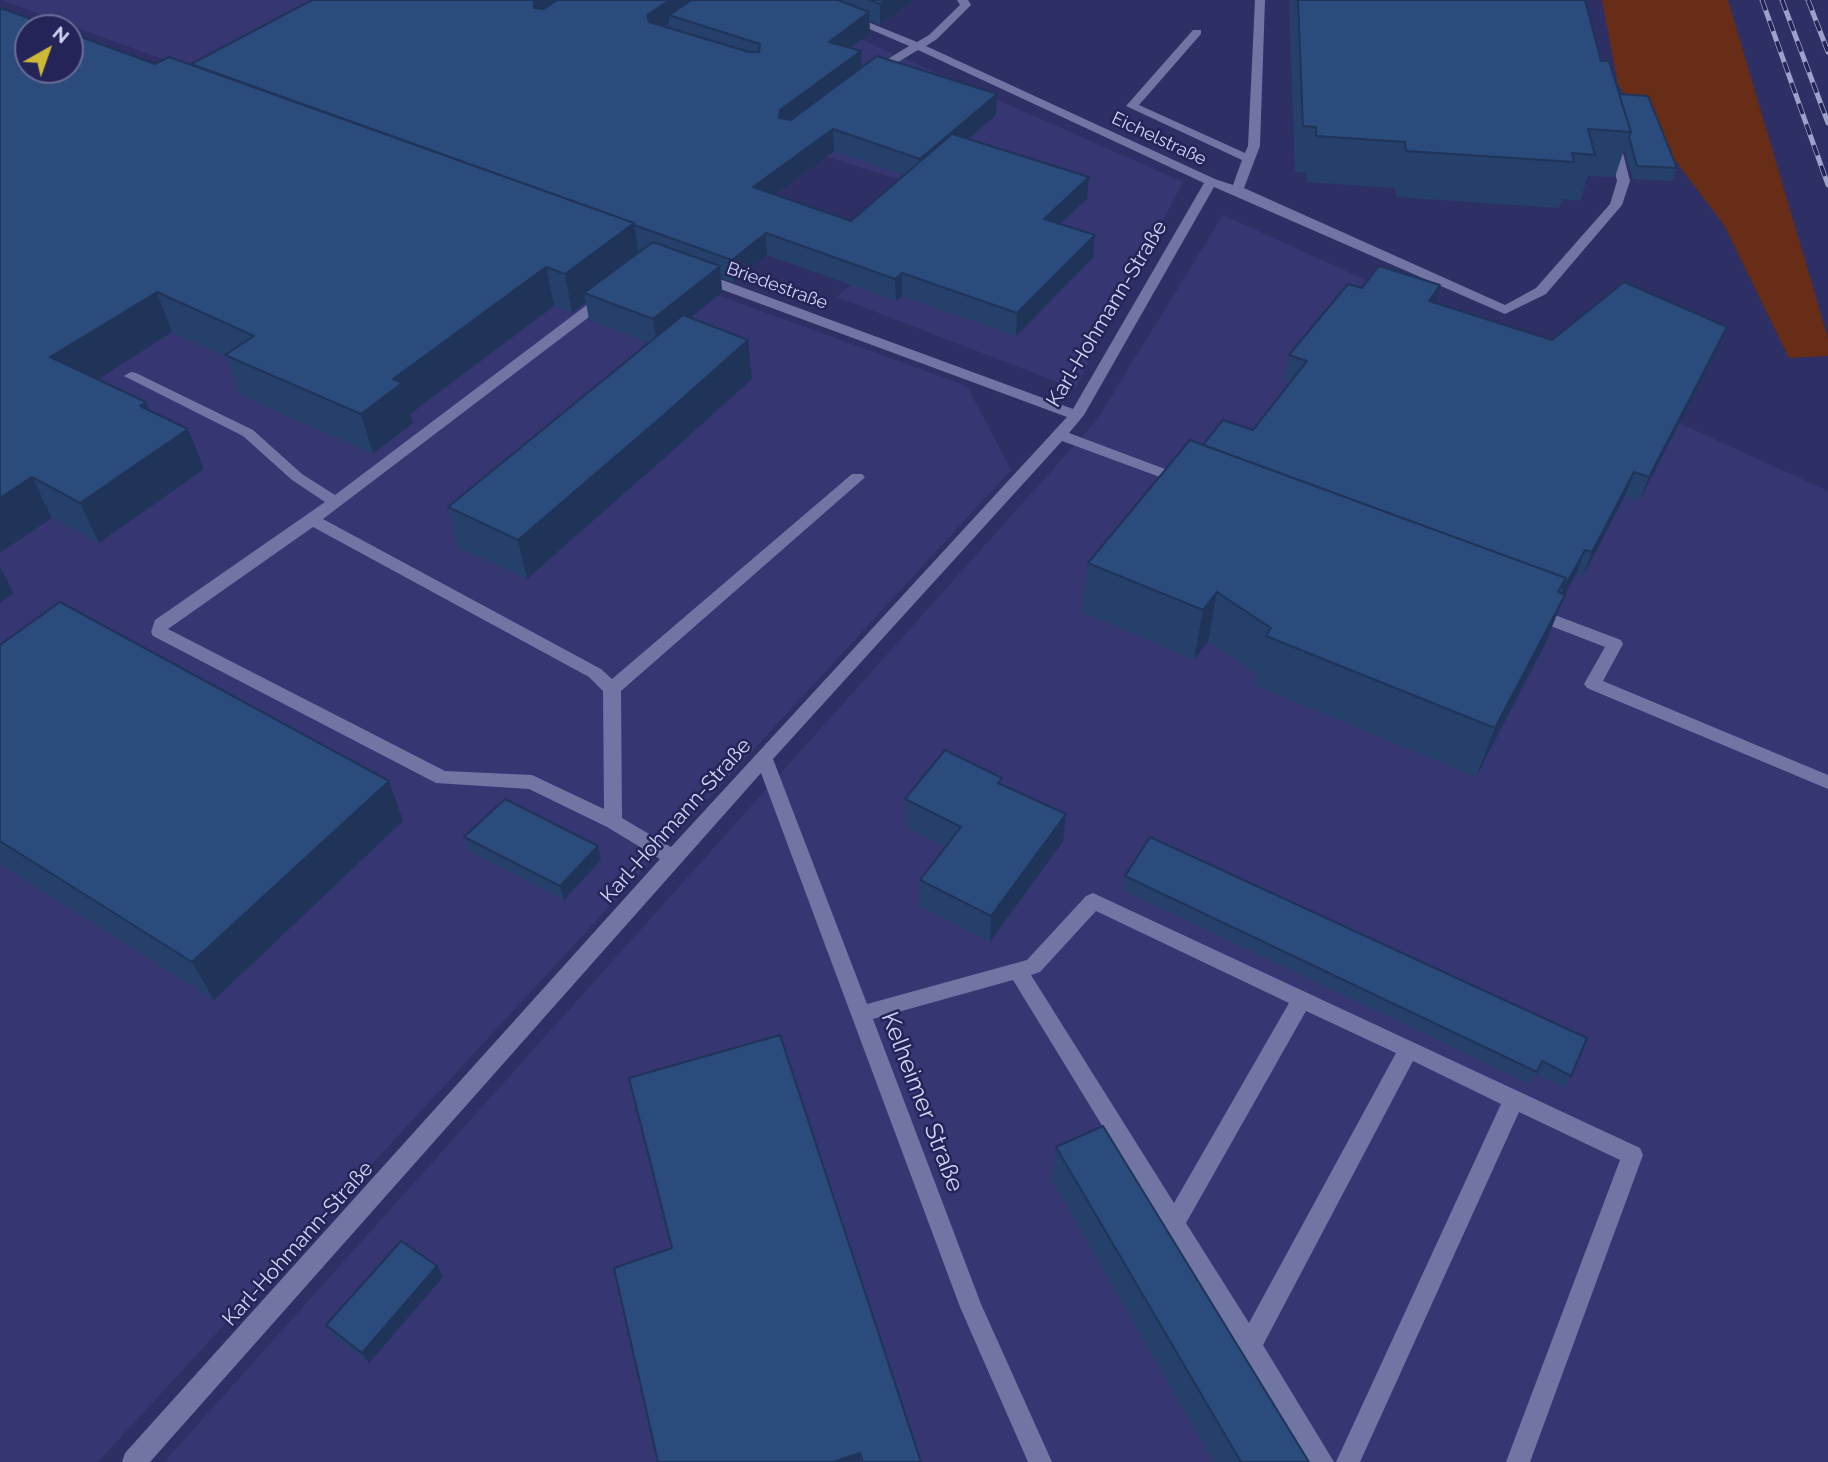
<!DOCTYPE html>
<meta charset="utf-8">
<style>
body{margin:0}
#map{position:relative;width:1828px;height:1462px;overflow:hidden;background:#2e2f64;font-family:Raleway,sans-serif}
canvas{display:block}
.north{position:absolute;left:14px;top:14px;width:70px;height:70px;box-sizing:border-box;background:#242458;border:2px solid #696b97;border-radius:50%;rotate:40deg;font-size:19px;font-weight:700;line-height:28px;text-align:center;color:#d0d5f6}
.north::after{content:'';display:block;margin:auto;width:24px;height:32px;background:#ceb838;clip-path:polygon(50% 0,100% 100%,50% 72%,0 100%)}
</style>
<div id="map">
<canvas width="1828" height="1462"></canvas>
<div class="north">N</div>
</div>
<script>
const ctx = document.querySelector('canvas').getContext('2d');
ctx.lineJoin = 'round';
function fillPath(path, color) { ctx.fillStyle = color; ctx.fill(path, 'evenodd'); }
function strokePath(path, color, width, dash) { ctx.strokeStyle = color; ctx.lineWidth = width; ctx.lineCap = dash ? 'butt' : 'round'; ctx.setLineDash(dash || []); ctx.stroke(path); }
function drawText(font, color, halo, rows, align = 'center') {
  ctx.font = font + ' Raleway,sans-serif'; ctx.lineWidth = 5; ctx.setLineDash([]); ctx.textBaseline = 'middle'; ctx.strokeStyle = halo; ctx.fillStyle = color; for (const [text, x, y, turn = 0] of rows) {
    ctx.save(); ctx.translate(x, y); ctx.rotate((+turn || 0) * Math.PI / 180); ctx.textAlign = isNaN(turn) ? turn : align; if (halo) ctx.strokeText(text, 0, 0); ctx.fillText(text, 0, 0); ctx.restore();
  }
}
fillPath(new Path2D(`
 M1 0H765L811 17 1183 182 1075 389 837 297 950 196 561 72 342 125Z
 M0 34 28 70H70V59L967 386 1011 470 98 1462H0Z
 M1223 215 1828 491V1462H164L1096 421Z`), '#363672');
fillPath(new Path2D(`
 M1602 0H1728L1828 338V356L1789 358 1724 225 1618 85Z`), '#682d17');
fillPath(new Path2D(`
 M957 0H968L971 5 937 39 926 46 1215 179 1233 185 1242 160 1126 106 1193 30H1201V34L1139 105 1245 153 1248 146 1255 0H1265L1260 146 1244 188 1505 305 1536 288 1610 204 1617 181 1608 141 1614 137 1620 141 1630 181 1622 205 1546 294 1505 314 1214 187 1084 415 1069 433 1189 478 1192 481 1189 484H1179L1062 441 773 759 867 1004 1027 960 1086 896 1093 893 1640 1148 1643 1155 1530 1462H1506L1620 1160 1519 1112 1360 1462H1336L1501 1104 1413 1061 1263 1345 1334 1462H1308L1013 980 873 1019 981 1304 1052 1462H1028L960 1307 761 773 150 1462H122L125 1453 660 859 607 827 529 789 436 783 153 636 151 632 155 620 325 502 292 480 243 436 124 376 131 372 136 373 253 430 302 474 335 495 600 295H610V301L323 519 601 669 612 679 852 474H862L865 477 862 480 621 691 622 818 671 847 1067 417 696 280V274H706L1073 409 1204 183 918 50 878 74H870V70L909 46 844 18 853 16 917 42 929 35 960 5ZM313 527 589 677 603 691 604 809 532 775 445 771 168 629ZM1096 911 1289 1003 1174 1203 1031 975 1040 972ZM1306 1011 1396 1053 1249 1323 1186 1223Z
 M1531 606 1621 640 1623 644 1603 681 1828 775V789L1587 688 1584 684 1605 647 1525 616 1523 612Z`), '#7075a4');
const rail = new Path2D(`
 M1762 0 1828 185
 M1782 0 1828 123
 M1808 0 1828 52`);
strokePath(rail, '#9ea1c9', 5);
strokePath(rail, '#242458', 3.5, [11]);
fillPath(new Path2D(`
 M312 0H913L880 25 869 21 870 33 850 48 862 68 996 115 969 139 1089 177 1087 199 1060 224 1093 258 1016 336 902 296 896 301 767 255 734 283 721 278 722 292 691 318 748 340 752 379 670 453 527 579 458 547 448 507 649 343 589 320 586 302 572 313 554 306 410 414 413 423 373 454 240 395 226 357 172 332 97 379 146 402 149 410 188 429 204 469 99 543 52 518 0 553V8L155 64H191ZM669 23 670 28 664 26ZM834 151 904 175 851 221 774 195Z
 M1289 0H1585L1601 61 1619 94 1677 168 1672 181 1633 179 1624 150 1615 177 1588 176 1580 201 1562 199 1559 208 1396 197 1395 188 1307 182V173L1295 172Z
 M1362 288 1435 303 1552 340 1727 327 1717 351 1639 501 1625 496 1583 576 1576 574 1564 595 1545 644 1476 777 1255 685 1257 675 1208 641 1194 660 1082 612 1088 563 1203 445 1253 430 1291 381 1284 379 1289 355Z
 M0 645 403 821 214 1000 0 864Z
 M1002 785 1063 841 990 942 920 906V880L946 847 905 826V799Z
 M464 837 601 860 564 900 469 851Z
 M1150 837 1571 1076 1564 1088 1535 1074 1530 1084 1123 890 1125 876Z
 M1056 1147 1309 1462H1214L1052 1181Z
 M437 1266 443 1277 369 1363 333 1336 326 1325Z`), '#26406c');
fillPath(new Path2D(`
 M534 0H569L537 29 534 8Z
 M670 0H703L669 15V23L649 36 647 15Z
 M885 0H913L880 25V4Z
 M869 12 870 33 830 63 829 42Z
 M861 51 862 73 781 132 779 118 780 110Z
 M997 94 996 115 920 181V159Z
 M833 129 834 151 754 210 753 187Z
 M1089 177 1087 199 1042 241 1044 219Z
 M634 223 640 262 584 293 586 302 572 313 565 274Z
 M766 233 767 255 734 283 732 260Z
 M1095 235 1093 258 1016 336 1017 313Z
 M720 266 722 292 657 346 653 319Z
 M546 267 554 306 410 414 413 423 373 454 361 414 393 379Z
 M902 273V296L896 301 895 279Z
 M1440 285 1434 309 1429 301Z
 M157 292 172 332 69 398 50 357Z
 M1727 327 1717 351 1639 501 1649 477Z
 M748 340 752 379 670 453 527 579 518 540Z
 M146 402 163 442 140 406Z
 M188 429 204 469 99 543 80 503Z
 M1634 472 1625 496 1583 576 1592 552Z
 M32 477 52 518 0 553V498Z
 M1585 550 1576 574 1555 612 1564 588Z
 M0 567 14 593 0 603Z
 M1217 592 1208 641 1194 660 1203 610Z
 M1565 595 1545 644 1476 777 1495 728Z
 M389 781 403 821 214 1000 192 962Z
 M1066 814 1063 841 990 942 991 916Z
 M598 846 601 860 564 900 560 886Z
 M437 1266 443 1277 369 1363 362 1353Z
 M860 1453V1462H833Z`), '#1f3458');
const building = new Path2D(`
 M312 0H534V8L544 9 557 0H670L647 15 649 22 749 52H759L760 44 669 15 692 0H838L869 12 829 42 861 51 780 110 779 118 791 120 877 56 997 94 920 159 833 129 753 187 851 221 952 134 1089 177 1044 219 1095 235 1017 313 902 273 895 279 766 233 732 260 634 225V223L191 64Z
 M869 0H885L880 4Z
 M1298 0H1585L1601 61H1609L1631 132 1588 129 1595 155 1572 153 1574 162 1406 151 1405 142 1316 136V127L1303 126Z
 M0 8 56 28H28V70H70V33L155 64 169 57 634 223 565 274 546 267 393 379 402 383 361 414 225 355 254 336 157 292 50 357 146 402 140 406 188 429 80 503 32 477 0 498Z
 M1619 94 1648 96 1677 168 1637 166 1629 137 1631 132Z
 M653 242 720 266 653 319 584 293Z
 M1379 266 1440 285 1429 301 1552 340 1624 282 1727 327 1649 477 1634 472 1592 552 1585 550 1564 588H1562L1566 578 1203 445 1223 420 1253 430 1307 361 1289 355 1348 284 1362 288Z
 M683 315 748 340 665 414 518 540 448 507Z
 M1190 440 1566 578 1558 592 1565 595 1495 728 1266 636 1271 628 1217 592 1203 610 1088 563Z
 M60 602 389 781 192 962 0 841V645Z
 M945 750 1002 778 998 783 1066 814 991 916 920 880 961 827 905 799Z
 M505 799 598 846 560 886 464 837Z
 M1150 837 1587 1038 1571 1076 1542 1061 1537 1072 1125 876Z
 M780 1035 921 1462H863L860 1453 833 1462H658L614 1268 672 1248 629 1078Z
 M1103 1126 1309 1462H1241L1056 1147Z
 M401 1241 437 1266 362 1353 326 1325Z`);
fillPath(building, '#2c4b7d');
strokePath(building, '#1f3458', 2);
drawText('18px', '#d0d5f6', '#242458', [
 ["Eichelstraße",1159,139,25],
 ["Briedestraße",777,286,20]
]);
drawText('21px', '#d0d5f6', '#242458', [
 ["Karl-Hohmann-Straße",1107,314,-59],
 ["Karl-Hohmann-Straße",676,821,-48],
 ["Karl-Hohmann-Straße",298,1244,-48]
]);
drawText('24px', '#d0d5f6', '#242458', [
 ["Kelheimer Straße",922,1102,69]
]);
</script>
